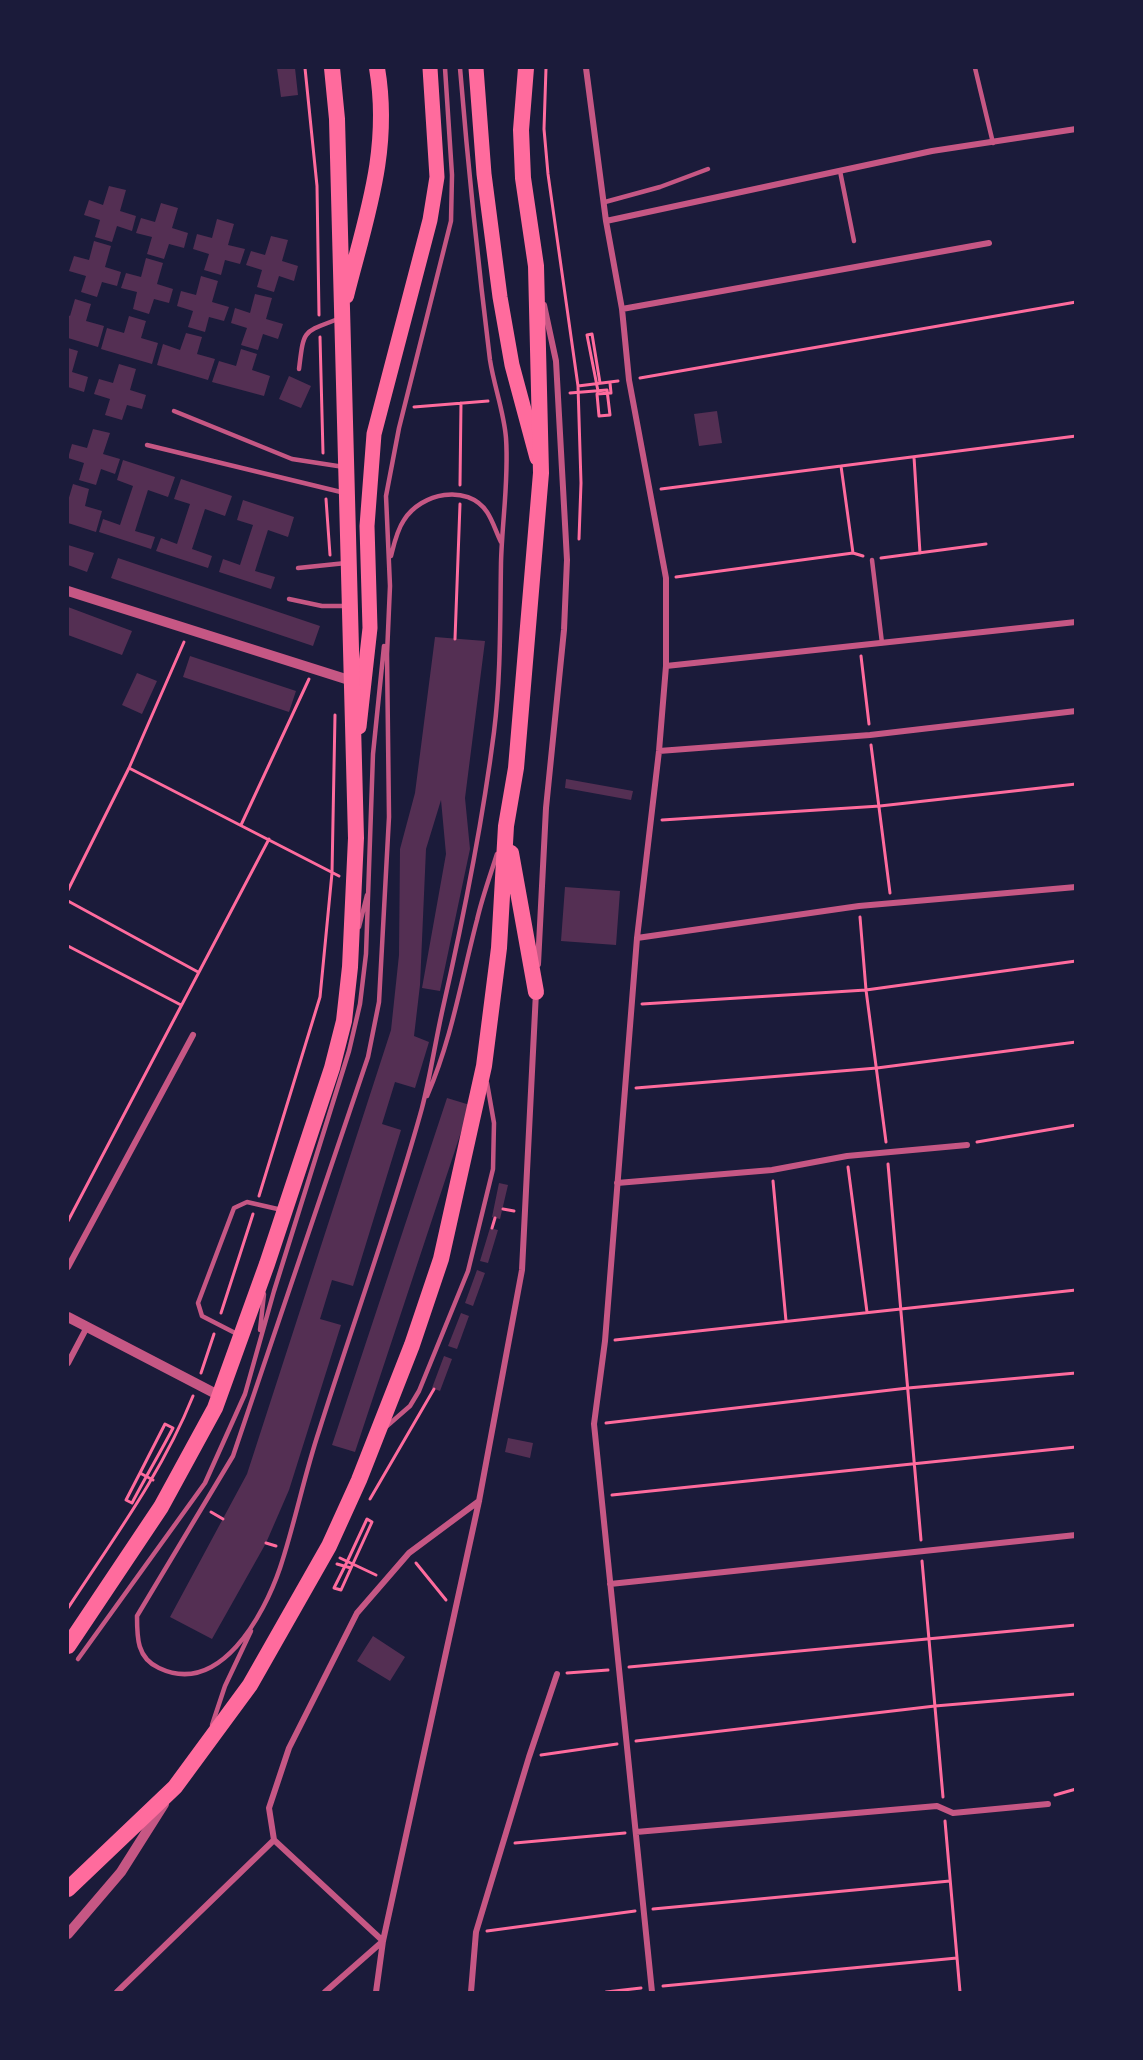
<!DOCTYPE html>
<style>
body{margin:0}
#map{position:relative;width:1143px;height:2060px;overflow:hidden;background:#1b1b3a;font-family:"Roboto Condensed",sans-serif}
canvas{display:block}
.frame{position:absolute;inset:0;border:69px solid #1b1b3a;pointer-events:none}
</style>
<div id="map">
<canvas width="1143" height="2060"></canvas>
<div class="frame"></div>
</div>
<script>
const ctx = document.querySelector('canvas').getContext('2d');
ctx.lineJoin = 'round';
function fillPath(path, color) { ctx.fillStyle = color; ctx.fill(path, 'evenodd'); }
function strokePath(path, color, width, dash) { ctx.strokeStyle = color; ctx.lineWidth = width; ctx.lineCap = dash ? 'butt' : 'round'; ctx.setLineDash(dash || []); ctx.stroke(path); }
fillPath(new Path2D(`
 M277 68H295L298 95 281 97Z
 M109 186 126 190 120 211 136 216 132 231 117 226 112 242 95 237 100 220 84 215 89 200 103 205Z
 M161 203 178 208 172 228 188 233 184 248 169 244 164 259 147 254 152 237 136 233 141 218 155 222Z
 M217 219 234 224 228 245 245 249 240 264 225 260 221 275 204 270 209 254 193 249 197 234 212 238Z
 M271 236 288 240 282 261 298 266 294 281 279 276 274 292 257 287 262 270 246 265 251 251 265 255Z
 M94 241 111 246 105 267 121 272 117 286 102 282 97 297 81 292 86 276 69 271 74 256 89 260Z
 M146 258 163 263 157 284 173 289 169 303 154 299 149 314 133 309 137 292 121 288 126 273 141 277Z
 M201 276 218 281 212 302 229 307 224 321 209 317 205 332 188 327 193 311 177 306 181 291 196 295Z
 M255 294 272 298 266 319 283 324 278 339 263 334 258 350 241 345 247 328 231 323 235 308 250 313Z
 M75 299 91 304 86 321 104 326 98 347 68 338V315L70 316Z
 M129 316 146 321 141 338 158 343 152 364 101 349 107 328 124 333Z
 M186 333 202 337 197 354 215 359 208 380 157 365 163 344 180 350Z
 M68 348 78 351 72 372 88 377 84 392 68 387Z
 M241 349 257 354 252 370 270 376 264 396 212 382 219 361 236 366Z
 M119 364 136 369 130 390 146 395 142 409 127 405 122 420 105 415 110 399 94 394 99 379 113 383Z
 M289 376 311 386 301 408 279 399Z
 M717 411 722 443 699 446 694 414Z
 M93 429 110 433 103 454 120 459 115 474 101 469 96 485 79 480 84 463 68 458 72 444 87 448Z
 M123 460 175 477 168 497 148 490 135 531 155 537 151 549 99 532 103 519 120 525 133 486 117 480Z
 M181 479 232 496 225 516 205 509 192 549 212 556 208 568 156 551 161 538 177 544 190 504 174 499Z
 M73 484 89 489 85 506 102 511 96 532 68 523V501Z
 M243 500 294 517 288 537 268 530 255 571 275 577 271 589 219 572 223 559 240 565 253 525 237 520Z
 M68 545 94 553 87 572 68 565Z
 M118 558 320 626 313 646 111 578Z
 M68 607 132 631 122 655 68 635Z
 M435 637 485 641 465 798 470 849 440 991 422 988 446 854 441 800 426 849 420 985 414 1036 429 1042 415 1088 395 1082 382 1124 401 1130 353 1286 332 1280 320 1319 341 1325 289 1490 266 1543 212 1639 170 1617 247 1474 391 1030 399 955 400 849 415 793Z
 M190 656 296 691 289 712 183 677Z
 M137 673 157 681 142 714 122 705Z
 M566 779 633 791 631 800 565 788Z
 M565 887 620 891 616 945 561 941Z
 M447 1098 470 1105 355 1452 332 1445Z
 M499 1183 508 1185 500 1219 492 1217Z
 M490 1228 498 1230 488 1263 480 1261Z
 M477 1270 485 1273 473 1306 465 1303Z
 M461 1313 469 1316 457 1349 448 1346Z
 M444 1356 452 1359 440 1391 432 1388Z
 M508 1438 533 1443 530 1458 505 1452Z
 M373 1636 405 1657 390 1681 357 1661Z`), '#542f53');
strokePath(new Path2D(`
 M305 68 317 186 319 315
 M546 68 544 129 548 174 578 386 618 381
 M320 337 323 453
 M640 378 1076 302
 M578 386 581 483 579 539
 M598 391 587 335 592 334 600 383
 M570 393 607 390 610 415 599 416 597 394 611 393 610 383
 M414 407 488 401
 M914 457 920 553
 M841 466 853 553 863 556
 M460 485 461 403
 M661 489 1076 436
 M326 499 330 555
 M881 558 986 544
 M676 577 853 553
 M455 639 460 504
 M861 656 869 724
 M871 745 890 893
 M129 768 339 876
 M662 820 880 806 1076 784
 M241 825 309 679
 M68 890 129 768 184 642
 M68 901 198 972
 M860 917 866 990 886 1142
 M68 946 181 1005
 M642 1004 866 990 1076 961
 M636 1088 877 1068 1076 1042
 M977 1142 1076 1125
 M888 1164 921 1540
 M848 1167 867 1312
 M773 1181 786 1321
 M259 1196 320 997 332 873 335 715
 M503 1209 514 1211
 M68 1221 269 839
 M492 1228 495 1218
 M221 1313 253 1214
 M615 1340 1076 1290
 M201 1373 214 1334
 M606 1423 908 1388 1076 1373
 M140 1473 126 1500 132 1503C145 1478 160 1453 173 1428L165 1424 140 1473 153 1480
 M612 1495 1076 1447
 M370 1499 434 1389
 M211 1512 223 1519
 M266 1543 276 1546
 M340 1558 376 1575
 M922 1561 943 1797
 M416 1563 446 1600
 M337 1564 351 1568 372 1522 367 1519 347 1562 334 1588 341 1590 351 1568
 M68 1608C113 1539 162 1473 193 1396
 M629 1667 1076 1625
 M567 1673 608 1670
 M636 1741 935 1706 1076 1694
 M541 1755 617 1744
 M1055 1795 1076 1789
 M945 1821 960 1992
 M515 1843 625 1833
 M653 1909 950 1881
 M487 1931 635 1911
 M663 1986 957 1958
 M606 1992 641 1988`), '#ff6b9d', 3);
strokePath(new Path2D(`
 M445 68 452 175 451 221 399 428 386 496 390 586 387 654 389 817 379 1002 368 1057 233 1456 137 1616C137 1638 137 1658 159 1668 220 1697 264 1615 280 1568 295 1523 304 1476 319 1431 353 1323 392 1217 422 1108 430 1077 435 1044 442 1012 463 920 482 826 494 732 501 676 500 619 501 563 502 521 509 480 506 438 504 412 494 386 490 360 478 263 468 165 460 68
 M975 68 993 143
 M840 171 854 241
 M605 202 660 187 708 169
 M299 369C304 329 302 333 338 319
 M174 411 292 459 344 467
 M147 445 345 493
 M391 556C394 544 397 530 404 520 421 493 467 483 487 512 493 521 496 532 501 542
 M872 560 882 643
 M298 568 346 563
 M289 599 322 606H347
 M359 927 367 895
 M427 1096C452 1038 461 981 477 920 482 898 490 876 497 854
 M260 1330 264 1294
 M239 1335 202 1316 198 1303 234 1208 247 1202 282 1210
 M387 1426 410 1406 419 1391 468 1271 493 1169 494 1123 487 1083
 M78 1659 205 1483 245 1394 274 1291 349 1051 360 1004 366 954 373 754 384 646
 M212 1725 225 1686 251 1631`), '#c65784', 4.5);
strokePath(new Path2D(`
 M586 68 606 221 622 309 629 380 666 578V666L659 751 637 938 605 1341 594 1424 652 1992
 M606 221 932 151 1076 129
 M622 309 989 243
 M666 666 1076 622
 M659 751 870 735 1076 711
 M637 938 859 906 1076 887
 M538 964 546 808 564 630 567 560 556 361 544 305
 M617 1183 772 1170 847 1156 967 1145
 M68 1267 193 1035
 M68 1363 87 1327
 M610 1584 1076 1535
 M636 1832 937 1806 953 1813 1048 1804
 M274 1840 269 1808 289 1748 357 1613 409 1553 479 1501
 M274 1840 383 1941 325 1992
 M117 1992 274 1840
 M376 1992 383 1941 479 1501 522 1270 536 992
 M471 1992 476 1932 529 1757 557 1674`), '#c65784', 6);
strokePath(new Path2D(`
 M68 591 352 681
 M68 1317 220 1396
 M68 1934 121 1872 164 1804`), '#c65784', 10);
strokePath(new Path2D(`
 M476 68 484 174 500 297 512 365 537 458
 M359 727 370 628 367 526 374 434 430 220 437 177 430 68`), '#ff6b9d', 15);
strokePath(new Path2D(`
 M346 296C366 217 391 150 377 68
 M511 853 536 992
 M68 1646 161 1507 215 1408 267 1264 332 1068 344 1021 350 967 356 838 337 119 332 68
 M68 1889 175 1787 250 1685 329 1546 359 1480 412 1345 441 1259 484 1066 499 948 506 826 516 768 541 473 536 266 523 178 521 130 526 68`), '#ff6b9d', 16);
</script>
